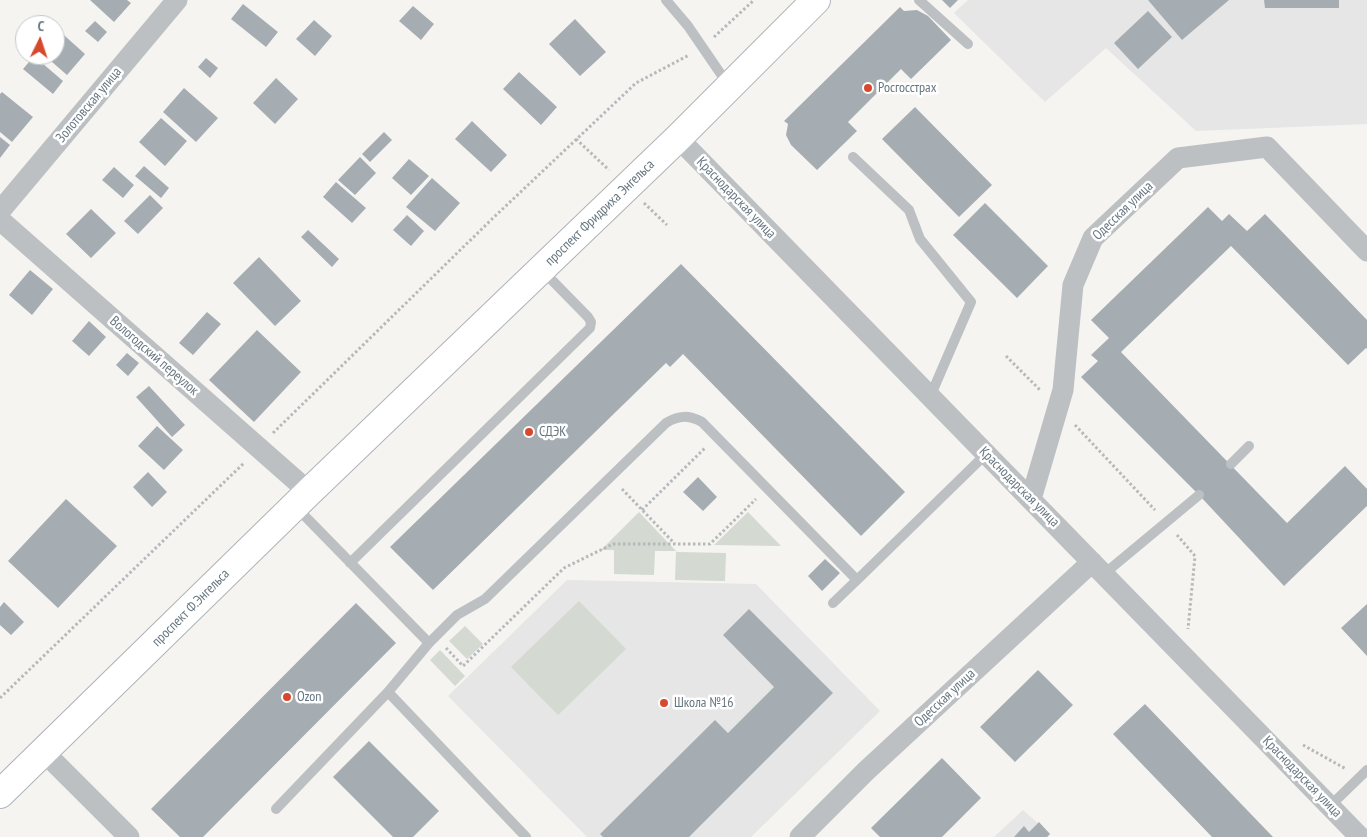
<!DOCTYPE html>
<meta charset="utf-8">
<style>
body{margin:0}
#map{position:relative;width:1367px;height:837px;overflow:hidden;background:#f5f4f1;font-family:"PT Sans Narrow",sans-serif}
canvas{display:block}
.north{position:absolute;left:15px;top:15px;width:50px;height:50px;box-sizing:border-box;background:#fff;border:1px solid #c2c8cc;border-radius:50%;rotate:4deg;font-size:14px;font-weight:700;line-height:20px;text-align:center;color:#667680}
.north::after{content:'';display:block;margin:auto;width:18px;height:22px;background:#d7492f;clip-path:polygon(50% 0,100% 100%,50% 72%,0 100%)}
</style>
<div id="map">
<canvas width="1367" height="837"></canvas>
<div class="north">С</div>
</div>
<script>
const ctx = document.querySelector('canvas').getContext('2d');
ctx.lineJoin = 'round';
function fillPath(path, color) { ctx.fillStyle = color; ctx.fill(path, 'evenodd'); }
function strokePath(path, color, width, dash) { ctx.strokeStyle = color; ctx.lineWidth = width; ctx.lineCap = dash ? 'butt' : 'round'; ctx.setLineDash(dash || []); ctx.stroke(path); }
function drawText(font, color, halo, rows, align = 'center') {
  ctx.font = font + ' "PT Sans Narrow",sans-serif'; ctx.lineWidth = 5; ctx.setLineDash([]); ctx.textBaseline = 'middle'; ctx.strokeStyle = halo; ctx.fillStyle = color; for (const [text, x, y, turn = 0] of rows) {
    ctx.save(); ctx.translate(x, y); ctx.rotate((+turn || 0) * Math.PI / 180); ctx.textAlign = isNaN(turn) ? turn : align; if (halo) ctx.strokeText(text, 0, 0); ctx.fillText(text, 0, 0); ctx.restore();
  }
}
fillPath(new Path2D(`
 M968 0H1367V124L1196 131 1106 48 1045 102 954 13Z
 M567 580 756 584 880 711 751 837H587L448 696Z
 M1023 810 1050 834 1047 837H994Z`), '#e5e6e5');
fillPath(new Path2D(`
 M639 512 677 552 726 553 725 581 675 580 676 551H655L654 575 614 574V550H601Z
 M748 512 781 546 714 545Z
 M579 601 626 649 558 715 511 667Z
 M465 626 483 644 467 659 449 641Z
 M440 650 465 676 455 686 430 660Z`), '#d4d9d1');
fillPath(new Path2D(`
 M90 0H127L131 3 114 22Z
 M942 0H958L950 8Z
 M1148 0H1229L1182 40Z
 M1264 0H1339V8H1265Z
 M243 4 278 32 266 47 231 19Z
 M413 6 434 24 421 40 399 21Z
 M900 7 904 11 917 10 928 16 951 40 911 79 901 69 848 122 857 131 817 170 791 145 786 135 788 124 784 121Z
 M1148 11 1172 37 1138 69 1114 43Z
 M575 19 606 52 580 76 549 44Z
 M314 20 332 36 315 56 296 39Z
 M95 21 107 32 98 42 85 31Z
 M56 28 85 54 67 75 44 55H55Z
 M34 56 63 81 53 94 23 69Z
 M206 58 218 68 210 78 198 67Z
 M519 72 557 107 541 125 503 89Z
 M276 78 298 99 275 124 253 103Z
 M184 88 218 118 196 142 163 112Z
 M2 92 33 117 12 142 0 132V94Z
 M915 107 992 185 959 217 882 139Z
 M161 118 187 141 165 166 139 142Z
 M472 121 507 155 491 172 455 139Z
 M384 132 392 140 370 162 362 154Z
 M0 137 10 145 0 158Z
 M360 157 376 173 355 195 338 180Z
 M409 159 429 176 411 195 392 178Z
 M144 166 169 188 161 198 135 176Z
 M114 167 134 185 123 198 102 180Z
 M432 178 460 203 435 231 406 207Z
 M336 182 366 208 352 223 323 197Z
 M150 195 163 208 138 234 124 221Z
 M985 203 1048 266 1017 298 953 235Z
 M1208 207 1222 221 1229 214 1247 231 1265 214 1367 320V349L1366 348 1348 365 1231 246 1121 352 1287 523 1345 466 1367 489V506L1284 586 1199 495 1081 377 1098 361 1091 355 1109 338 1091 320Z
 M91 209 116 233 91 258 66 234Z
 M407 215 424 231 411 246 393 230Z
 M308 230 339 259 332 267 301 237Z
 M259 257 301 301 275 326 233 283Z
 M681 264 905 492 861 536 683 354 670 367 666 363 433 590 390 547Z
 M30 270 53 289 32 315 9 295Z
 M207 312 221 324 193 355 179 343Z
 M89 321 106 337 89 356 72 341Z
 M257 330 301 372 254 422 209 380Z
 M127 353 139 363 128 376 116 365Z
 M149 386 185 425 172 437 136 397Z
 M157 426 183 450 164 470 138 446Z
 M148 472 167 492 152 507 133 487Z
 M698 477 717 497 703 511 683 492Z
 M66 499 117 546 58 608 8 561Z
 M825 559 840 573 822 591 808 576Z
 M4 602 24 622 11 635 0 625V607Z
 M356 603 396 643 203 837H180L151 809Z
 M1367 604V656L1341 628Z
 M749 609 833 693 689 837H603L600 834 715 720 728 733 774 687 723 635Z
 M1038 670 1073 705 1015 762 980 727Z
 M1145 704 1273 837H1212L1113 734Z
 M369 741 439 811 413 837H393L333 777Z
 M942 758 981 798 942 837H880L871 828Z
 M1039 822 1050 834 1047 837H1014L1024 826 1029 832Z`), '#a6adb2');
const secondary = new Path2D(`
 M0 794 309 492 678 138 816 0`);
strokePath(secondary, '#aeb4b8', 30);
strokePath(new Path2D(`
 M714 37 754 0
 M576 139 609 170
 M644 203 667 225
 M1006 356 1041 391
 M1075 425 1155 510
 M273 433 492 219 636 83 689 55
 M622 489 675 544
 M642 510 706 447
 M1177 535 1195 556 1188 629
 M446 648 463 666 564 568 613 544H710L756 499
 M0 698 244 463
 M1303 745 1346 769`), '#b6b9bb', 3, [2.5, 2.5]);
strokePath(new Path2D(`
 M666 0 688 26 729 86
 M919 0 968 44
 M853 157 909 210 920 239 971 302 930 397
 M1231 464 1249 446
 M350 563 590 328 591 322 588 317 541 269
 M1104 574 1199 495
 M833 603 857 580
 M429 643 457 615 485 599 666 423C679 415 689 415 702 422L857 580 986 454
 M388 692 526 837
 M1330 806 1367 770
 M276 809 388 692 429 643 295 506`), '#bcc0c3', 10);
strokePath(new Path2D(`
 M678 138 1360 837
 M0 211 177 0
 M0 220 309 492
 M1031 499 1063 390 1073 285 1093 238 1178 158 1267 147 1367 251
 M44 752 129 837
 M800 837 866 771 1092 562`), '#bcc0c3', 21);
strokePath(secondary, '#fff', 28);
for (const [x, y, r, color] of [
 [868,88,5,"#d7492f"],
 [529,432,5,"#d7492f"],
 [287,697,5,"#d7492f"],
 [664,703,5,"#d7492f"]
]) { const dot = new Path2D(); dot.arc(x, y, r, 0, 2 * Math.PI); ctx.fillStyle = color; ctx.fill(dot); strokePath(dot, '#fff', 2); }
drawText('14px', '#667680', '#fff', [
 ["Росгосстрах",878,88],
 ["СДЭК",539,432],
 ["Ozon",297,697],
 ["Школа №16",674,703]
], 'left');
drawText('14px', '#667680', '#fff', [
 ["Золотовская улица",89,105,-50],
 ["Краснодарская улица",736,198,46],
 ["Одесская улица",1123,211,-44],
 ["проспект Фридриха Энгельса",600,213,-44],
 ["Вологодский переулок",154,356,41],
 ["Краснодарская улица",1019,487,45],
 ["проспект Ф.Энгельса",191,608,-45],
 ["Одесская улица",945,698,-43],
 ["Краснодарская улица",1302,777,46]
]);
</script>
